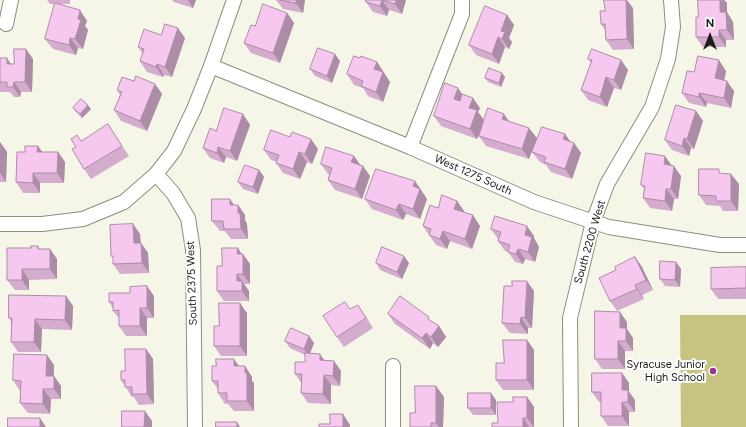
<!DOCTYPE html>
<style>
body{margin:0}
#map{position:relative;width:746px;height:427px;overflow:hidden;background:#f5f5e8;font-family:Figtree,sans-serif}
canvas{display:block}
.north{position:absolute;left:690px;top:16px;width:40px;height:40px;-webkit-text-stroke:3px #fff;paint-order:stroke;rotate:0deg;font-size:11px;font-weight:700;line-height:16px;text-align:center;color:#1d1c18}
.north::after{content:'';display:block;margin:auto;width:14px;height:18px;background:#1d1c18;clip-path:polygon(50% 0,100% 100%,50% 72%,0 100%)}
</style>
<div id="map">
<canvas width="746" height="427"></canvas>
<div class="north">N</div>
</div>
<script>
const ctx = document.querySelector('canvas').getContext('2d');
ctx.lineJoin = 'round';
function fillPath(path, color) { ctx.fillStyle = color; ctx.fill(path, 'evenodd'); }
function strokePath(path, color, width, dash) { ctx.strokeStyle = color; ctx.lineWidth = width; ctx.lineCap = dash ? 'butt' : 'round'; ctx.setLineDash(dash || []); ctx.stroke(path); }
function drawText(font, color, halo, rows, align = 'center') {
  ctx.font = font + ' Figtree,sans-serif'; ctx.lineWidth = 4; ctx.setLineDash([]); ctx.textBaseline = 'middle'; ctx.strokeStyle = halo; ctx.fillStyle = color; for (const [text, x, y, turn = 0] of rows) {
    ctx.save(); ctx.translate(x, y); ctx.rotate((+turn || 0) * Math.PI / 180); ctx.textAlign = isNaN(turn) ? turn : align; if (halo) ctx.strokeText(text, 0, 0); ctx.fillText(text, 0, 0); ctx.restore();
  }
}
fillPath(new Path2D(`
 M680 315H746V427H681Z`), '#c7c481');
const minor = new Path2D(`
 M6 24 11 0
 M211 66 410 147 534 202 609 227 720 245H746
 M410 147 462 14V0
 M156 174 173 193 188 218 193 250 195 427
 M0 224H42L83 219 124 202 156 174 174 151 194 109 211 66 234 0
 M393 366V427
 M571 427 570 318 593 222 599 206 607 184 652 107 668 59 673 27 671 0`);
strokePath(minor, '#8d8d81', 16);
strokePath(minor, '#fff', 14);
fillPath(new Path2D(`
 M47 0H70V4H56L87 21 85 26 88 30 83 49 78 48 76 55 53 49 45 39 55 4H50Z
 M172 0H196L193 8 174 2Z
 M276 0H305L303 13 283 9Z
 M366 0H406L402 14 389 10 387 16 373 12 366 2Z
 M698 0H724L727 3V12L733 22 734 40H726V47H703L696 37 698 17Z
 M633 8 634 49 613 50 606 40 605 30 601 24Z
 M287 13 294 23 280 63 251 53 244 43 255 26Z
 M507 15 514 25 509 38 512 42 509 49 505 47 499 64 476 55 469 45Z
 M161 35 185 38 172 77 164 75 163 77 147 72 140 61 143 54 138 47Z
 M26 49 33 59 32 92H21L20 97H14L10 92H0V58H7L11 64H14Z
 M360 58 377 62 390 82 383 102 368 96 363 88 354 85 347 74Z
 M588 59 621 60 628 70 621 90 614 88 607 107 588 100 581 90 591 63Z
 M340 61 332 83 315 76 310 69Z
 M726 71 724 80 734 91 731 108 707 103 706 107 689 103 682 93 694 72Z
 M505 77 501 87 488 82 485 78Z
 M155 84 162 94 147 131 121 121 114 110 120 95 117 90Z
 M462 94 480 108 478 112 484 120 509 121 537 138 529 159 486 146 479 136V135L477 139 441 126 434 116Z
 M73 108 91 109 82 118 75 111Z
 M696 111 703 121 694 149 691 148 689 156 672 150 665 140Z
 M243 114 250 125 237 161 226 157 224 163 210 158 203 148 216 131Z
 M565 134 570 142 574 143 581 153 572 179 551 172 546 165 540 162 532 152Z
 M115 135 129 156 91 179 84 169 76 147 81 141Z
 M0 142 7 152 6 182H0Z
 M38 146 42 152H58L65 162 64 183H40V193H23L16 182 25 152Z
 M318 149 312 164 307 162 300 179 283 173 276 163 277 162 271 160 264 150Z
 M354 156 360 165 370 176 362 199 335 190 328 180 329 175 328 174 321 164Z
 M672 166 681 176 678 199H674L672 211 650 208 643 198 644 189 641 185Z
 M259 170 264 177 258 194 243 189 238 182Z
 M722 173 739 184 738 211H723L720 206 706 205 699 195Z
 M415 181 427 199 420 219 406 214 403 220 372 209 365 199Z
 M457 201 464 211V212L480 226 472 249 450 241 447 249 436 245 423 226 438 208Z
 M234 205H238L245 215V220L247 224 248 239H231L225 231H220L212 221Z
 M133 224 140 234 141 243 148 253 149 273 120 274 113 264V258L111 256Z
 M491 229 534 236V238L539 247 535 262 525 259 523 264 515 262 508 252 505 251 498 241V239Z
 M38 246 40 249H50L57 259V279L29 280V290H15L7 280 31 248Z
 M238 248 241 254 250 264V284H244L249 291V301H224L217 291Z
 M635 257 642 267 653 290 642 295 644 299 617 311 610 301 616 270Z
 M676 262 681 269 680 287 665 286 660 279Z
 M376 263H409L402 279 380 270Z
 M746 267V299H718L711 289Z
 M534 291 532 328H528V334L510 333 502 323Z
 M66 296 73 306 72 330 42 329 41 352H18L11 342V322L9 318Z
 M154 296V318H147V336H126L119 326V318L113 311V308L109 302Z
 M351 309 365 315 373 328 344 347 337 337Z
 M247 313V356H221L214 346 219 326Z
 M388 314 433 322 439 326 446 337 438 347 433 343 430 349 395 324Z
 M627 322V329L633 338V351H625V369H602L595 359Z
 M309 336 314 343 310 353 325 360 334 361 341 371 340 386 331 385V404L308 403 301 393 302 384 295 374 305 362V355L290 348 285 341Z
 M527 340 534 350V390H503L496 380 504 363Z
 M146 349 153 359 154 404 139 405 134 397H132L121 380 125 371Z
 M54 365V376L61 386V399H51L50 414 28 413 20 403 21 391H20L13 380Z
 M239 366H245L252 377V381L254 383V411H234L228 404H225L218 393V389L212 381Z
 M622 373 629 383V392L635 400V412H629V426H608L601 416V402H599L592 392Z
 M444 397 443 427H410L415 413Z
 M527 397 534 407V427H492L498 423 513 402Z
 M496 400V415H473L468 408Z`), '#d4acce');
fillPath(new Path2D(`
 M188 0H196L193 8Z
 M296 0H305L303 13 296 3Z
 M382 0 389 10 387 16 380 6Z
 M396 0H406L402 14 395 4Z
 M626 0H627L633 8 634 49 627 39Z
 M720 0H724L727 3V12L733 22 734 40 727 30 720 12Z
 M80 10 87 21 85 26 88 30 83 49 75 39 78 19Z
 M287 13 294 23 280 63 273 53Z
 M507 15 514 25 509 38 512 42 509 49 502 39 501 31Z
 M178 28 185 38 172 77 165 67Z
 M719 30 726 40V47L719 37Z
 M498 37 505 47 499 64 492 54Z
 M70 38 78 48 76 55 69 45Z
 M26 49 33 59 32 92 25 82Z
 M335 54 340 61 332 83 327 76Z
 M7 58 14 69 7 64Z
 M621 60 628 70 621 90 614 80Z
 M719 60 726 71 723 88 715 78Z
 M377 62 390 82 383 102 376 92 374 69Z
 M157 64 164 75 163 77 156 67Z
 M502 73 505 77 501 87 499 83Z
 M606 77 614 88 607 107 600 97Z
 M727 81 734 91 731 108 724 98Z
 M14 82 21 92 20 97 13 87Z
 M155 84 162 94 147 131 140 121Z
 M458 88 465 98 461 109 454 99Z
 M699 93 707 103 706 107 699 97Z
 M473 98 480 108 478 112 484 120 477 139 470 129 469 108Z
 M88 105 91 109 82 118 80 114Z
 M696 111 703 121 694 149 687 139Z
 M243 114 250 125 237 161 230 151Z
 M504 114 511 124 502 119Z
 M529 128 537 138 529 159 522 149Z
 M565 134 572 144 563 139Z
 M684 138 691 148 689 156 682 146Z
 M311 139 318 149 312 164 305 154Z
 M0 142 7 152 6 182 0 173Z
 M574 143 581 153 572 179 565 169Z
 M38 146 45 156 37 152Z
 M218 147 226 157 224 163 217 153Z
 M58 152 65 162 64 183 57 173Z
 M299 152 307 162 300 179 293 169Z
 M354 156 361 166 351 162Z
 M665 156 672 166 664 164Z
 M363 166 370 176 362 199 355 189Z
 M674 166 681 176 678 199 671 189Z
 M259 170 264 177 258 194 253 187Z
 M33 173 40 183V193L33 183Z
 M731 174 739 184 738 211 731 201Z
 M415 181 427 199 420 219 413 209V186Z
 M666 189 674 199 672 211 665 201Z
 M230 199 237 209 230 205Z
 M457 201 464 211 462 219 454 209Z
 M399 204 406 214 403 220 396 210Z
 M238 205 245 215V220L247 224 248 239 241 229 238 213Z
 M473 215 480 226 472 249 465 239Z
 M133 224 140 234 141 253 134 243Z
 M527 226 534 236V238L539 247 535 262 528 252 525 235Z
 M443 231 450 241 447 249 440 239Z
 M141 243 148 253 149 273 142 263Z
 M238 248 243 256V254L250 264V284L243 274 237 254Z
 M50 249 57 259V279L50 269Z
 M518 249 525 259 523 264 516 254Z
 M404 256 409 263 402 279 397 272Z
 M635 257 642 267 653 290 646 280Z
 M676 262 681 269 680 287 675 280Z
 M22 269 29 280V290L22 280Z
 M237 274 249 291V301L242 291 237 281Z
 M527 281 534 291 532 328 525 318Z
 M635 285 642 295 644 299 637 289Z
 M147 286 154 296V318L147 308Z
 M66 296 73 306 72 330 65 320Z
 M240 303 247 313V356L240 346Z
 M140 308 147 318V336L140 326Z
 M620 312 627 322V329L633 338V351L626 341 620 328Z
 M521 317 528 328V334L520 324Z
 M35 319 42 329 41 352 34 342Z
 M439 326 446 337 438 347 431 337Z
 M426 333 433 343 430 349 422 338Z
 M309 336 314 343 309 356 304 349Z
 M527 340 534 350V390L527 380Z
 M618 341 625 351V369L618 359Z
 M146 349 153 359 154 404 147 394Z
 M320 354 327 364 320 360Z
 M47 355 54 365 53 386 46 376Z
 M234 359 241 369 234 366Z
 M334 361 341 371 340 386 333 376Z
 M245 366 252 377V381L254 383V411L247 401Z
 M622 373 629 383V392L635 400V412L628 402 622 390Z
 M324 375 331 385V404L323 394Z
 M54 376 61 386V399L54 389Z
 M436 386 444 397 443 427H439L436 423Z
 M43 389 51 399 50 414 43 404Z
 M491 393 496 400V415L491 408Z
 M527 397 534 407V427L527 418Z
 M622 402 629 412V426L622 416Z
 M145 411 152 421V427H144Z
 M343 414 350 425V427H343Z
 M40 418 46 427H40Z
 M523 418 529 427H523Z
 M237 422 240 427H237Z`), '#ad8ca7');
const building = new Path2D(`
 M280 0H296V3Z
 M366 0H396L395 4 382 0 380 6 366 2Z
 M604 0H626L627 39 606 40 605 24H601L600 11H605Z
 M698 0H720V12H726L727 30H719V37H696V17H698Z
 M55 3 80 10 78 19 81 20 75 39 70 38 69 45 45 39Z
 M263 4 287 13 273 53 244 43 251 25 255 26Z
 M485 6 507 15 501 31 505 32 502 39 498 37 492 54 469 45Z
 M165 24 178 28 165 67 157 64 156 67 140 61 144 49 138 47 144 29 161 35Z
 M318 48 335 54 327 76 310 69Z
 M14 49H26L25 82H14L13 87H7V82H0V58H7V64H14Z
 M592 49 621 60 614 80 606 77 600 97 581 90 592 60 588 59Z
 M354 56 360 58 361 56 377 62 374 69 383 72 376 92 361 86 363 81 347 74Z
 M698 56 719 60 715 78 727 81 724 98 699 93V97L682 93 687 71 694 72Z
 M489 68 502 73 499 83 485 78Z
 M136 76 155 84 140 121 114 110 122 92 117 90 122 77 134 81Z
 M445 83 458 88 454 99 460 101 462 94 473 98 469 108 477 110 470 129 434 116Z
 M81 99 88 105 80 114 73 108Z
 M676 105 696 111 687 139 684 138 682 146 665 140Z
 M224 108 243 114 230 151 218 147 217 153 203 148 210 128 216 131Z
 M488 108 504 114 502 119 529 128 522 149 479 136Z
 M108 124 122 146 84 169 72 149 76 147 71 139 77 135 81 141Z
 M542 127 565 134 563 139 574 143 565 169 544 162 546 157 532 152Z
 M271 130 290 137 292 132 311 139 305 154 299 152 293 169 276 163 279 155 264 150Z
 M25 146H38L37 152H58L57 173H33V183L16 182 17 152H25Z
 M326 147 354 156 351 162 363 166 355 189 328 180 332 168 321 164Z
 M646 153 665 156 664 164 674 166 671 189H666L665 201 643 198 645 186 641 185Z
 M245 165 259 170 253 187 238 182Z
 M376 169 415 181 413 186 420 189 413 209 399 204 396 210 365 199Z
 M699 169H719V173L731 174V201H716V196L699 195Z
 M442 195 457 201 454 209 473 215 465 239 443 231 440 239 429 235 431 229 423 226 430 205 438 208Z
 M212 199H230V205H238V213H240L241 229H224L223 221H212Z
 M495 216 527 226 525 235 532 237 528 252 518 249 516 254 508 252 510 245 498 241 501 232 491 229Z
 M133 224 134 243H141L142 263 113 264V256H111L110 225Z
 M31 246H38V249H50V269H22V280H7V248H31Z
 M382 247 404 256 397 272 376 263Z
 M222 248H238L237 254H243V274H237V281H242V291H217V266H222Z
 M635 257 646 280 635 285 637 289 610 301 599 278 616 270 615 267Z
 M660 261 676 262 675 280 660 279Z
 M746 267V288L711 289V268Z
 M512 281H527L525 318 521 317 520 324 502 323 504 286H512Z
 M147 286V308H140V326H119V310L113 311V302H109V293H130V287Z
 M9 295 66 296 65 320 35 319 34 342H11L12 318H9Z
 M400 296 429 317 428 319 439 326 431 337 426 333 422 338 388 314Z
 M345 302 350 309 358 305 366 318 337 337 323 316Z
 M219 303H240V346H214V326H219Z
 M595 311 620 312V328H626V341H618V359H595Z
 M291 328 309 336 304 349 285 341Z
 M503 340H527V380H496V363H504Z
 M125 349H146L147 394H132V387H125V380H121V371H125Z
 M305 353 320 354V360L334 361 333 376 324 375 323 394 301 393 302 374H295V362H305Z
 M14 354 47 355 46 376H54V389H43V404L20 403 21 381 13 380Z
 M216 359H234V366H245V373H247V401H227V393H218V381H212V366H216Z
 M592 373H622V390H628V402H622V416H601V392H592Z
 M415 386H436V423H431V427H410V413H415Z
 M468 393H491V408H468Z
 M513 397H527V418H523V427H492V423H498L497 402H513Z
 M122 411H145L144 427H122Z
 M330 414H343V427H319V424H330Z
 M8 418H40V427H8Z
 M216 422H237V427H216Z`);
fillPath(building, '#f7c8ef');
strokePath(building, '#ad8ca7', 1);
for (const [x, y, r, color] of [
 [713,371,4,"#9b3091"]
]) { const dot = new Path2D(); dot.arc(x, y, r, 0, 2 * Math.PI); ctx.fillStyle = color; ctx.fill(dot); strokePath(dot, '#fff', 1.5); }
drawText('11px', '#1d1c18', '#fff', [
 ["West 1275 South",473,175,24],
 ["South 2200 West",590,242,-74],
 ["South 2375 West",192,283,-92]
]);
drawText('11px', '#1d1c18', '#fff', [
 ["Syracuse Junior",705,365],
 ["High School",705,378]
], 'right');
</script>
